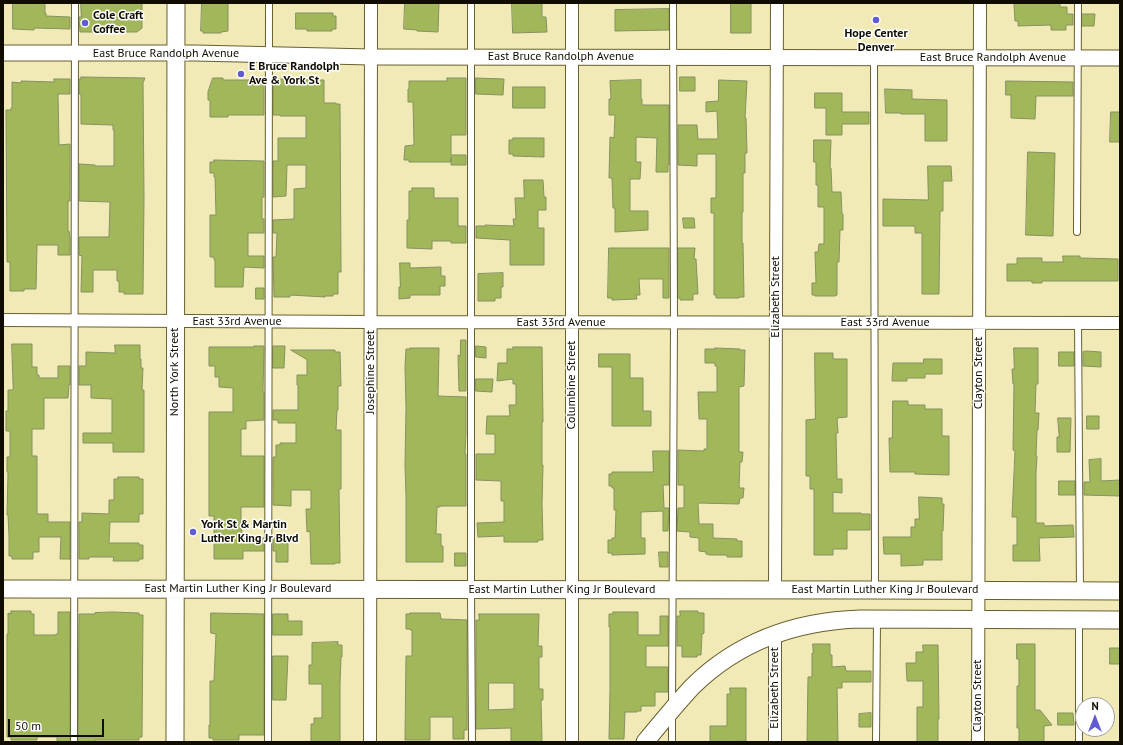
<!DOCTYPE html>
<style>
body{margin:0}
#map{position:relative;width:1123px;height:745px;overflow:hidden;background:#f2eab6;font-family:"PT Sans",sans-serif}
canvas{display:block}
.frame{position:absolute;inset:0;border:4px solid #100d00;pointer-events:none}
.north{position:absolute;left:1075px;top:697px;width:40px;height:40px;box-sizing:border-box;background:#fff;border:1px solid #9f9e99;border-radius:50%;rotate:0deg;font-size:11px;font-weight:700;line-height:16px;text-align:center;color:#100d00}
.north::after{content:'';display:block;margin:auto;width:14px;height:18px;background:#605ad3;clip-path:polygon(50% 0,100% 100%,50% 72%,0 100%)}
.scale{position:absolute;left:8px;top:719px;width:96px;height:18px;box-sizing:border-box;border:2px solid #100d00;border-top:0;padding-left:5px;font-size:12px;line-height:14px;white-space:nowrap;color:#100d00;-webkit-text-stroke:3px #fff;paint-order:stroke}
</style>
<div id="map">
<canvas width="1123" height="745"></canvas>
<div class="frame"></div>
<div class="north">N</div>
<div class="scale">50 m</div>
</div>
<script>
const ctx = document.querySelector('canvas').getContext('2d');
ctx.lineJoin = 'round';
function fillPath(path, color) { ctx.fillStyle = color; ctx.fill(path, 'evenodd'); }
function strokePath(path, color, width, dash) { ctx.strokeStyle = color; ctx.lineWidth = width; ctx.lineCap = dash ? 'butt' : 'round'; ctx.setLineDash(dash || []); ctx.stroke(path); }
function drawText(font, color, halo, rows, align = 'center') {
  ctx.font = font + ' "PT Sans",sans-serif'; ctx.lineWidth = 3; ctx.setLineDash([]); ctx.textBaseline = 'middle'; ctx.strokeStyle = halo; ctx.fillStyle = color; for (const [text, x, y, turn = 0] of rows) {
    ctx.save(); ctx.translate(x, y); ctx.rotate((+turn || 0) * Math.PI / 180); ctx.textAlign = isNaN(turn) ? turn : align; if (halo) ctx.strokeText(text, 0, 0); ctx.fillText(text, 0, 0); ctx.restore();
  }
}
const building = new Path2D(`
 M13 3H45V13H46V16L70 17V29L34 28V30L13 29Z
 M81 3H142V28L137 32H80L79 17H81Z
 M202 3H228V31L221 32V33H203V31H201Z
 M405 3H439L438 32 417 31V30L404 29Z
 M512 3H542V17H546L547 32 513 33Z
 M731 3H751V33H731Z
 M1023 3H1060V7H1067V14H1073V25H1066V30H1051V25L1018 26V21H1015L1014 4Z
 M669 9V30L615 31V10Z
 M296 13H333V16H336V29H332V31H307V29H296Z
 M1082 14H1095L1094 26H1082Z
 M81 77 145 78 143 83 144 198 143 294H124V292H119V281H117V270H93V292H81L82 256 79 255V237H109L110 202 79 201V164L95 165V166H114V130H113V125L81 124V94H79V79H81Z
 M680 77H695V91H680Z
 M213 78H223V80H264V115H228V117H210V100H208V92Z
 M447 78H466V135H451V155H466V165H451V157V162H409V160H404L405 146 414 145 413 102H408V89H409V81H447Z
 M476 78 504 79 503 95 476 94Z
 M54 79H70V94H58L59 145 70 144V201H68V231H69L70 237V255H58V245H37L36 289H24V291H10V262H7L6 110H11V108H12V82L21 83V81L54 82Z
 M276 79 324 80V103H336V104H340L341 272H338V294H333V296H325V297L290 295V297H274L273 257H276L277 233H273V220L294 219V189L306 188V165H287L286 196 273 197V161H278V138H306V116H280V115H273V80H276Z
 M641 80V99H642V105H669V165L668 164V172H656L657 138 636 137V162H641L640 179H630V211H648V230L615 232V208H613L612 178H609L610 137 614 138 615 115H609V99H611L610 81Z
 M719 80 747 81 745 118H746L747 153H745V173H743V212H742V243H743L744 297H739V298H716V295H714V213H711V198H716V154H697V166L678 165V125H697L698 139H718L717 111 706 112V102L718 101Z
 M1006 81 1073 82V96H1036L1035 119 1011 118V95H1006Z
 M513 87H545V108H513Z
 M885 89 912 90V99L947 100V141H925V114H901V113H886Z
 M815 93H842V112H869V124H842V135H826V108H815Z
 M1111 112H1120V142H1110Z
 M513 138H544V157L513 156V154H509V140H513Z
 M814 140H831L830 168H831L832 192H841L842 214H843V230H840L839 262H837V295L835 296H815V295H812V283H816L815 252H818L819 244H824V207H818V185H816V162H814Z
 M1028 152 1055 153 1053 236 1026 235Z
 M214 160 264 161V197H262V219H264V233H248V256H264V268L244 267 243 287H215V260H214V257H210V215H216L215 177H214V173H210V162H214Z
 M928 166H951L952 181H943V211H940L939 294H922V233H915V226H883V199L928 200Z
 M524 180H543L544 197H546V210H538V228H544V265H510V240L476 238V226H485V225L514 226 513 219H516L515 198H524Z
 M412 188H434V198H458V226H466V243H451V241H432V249L407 248V220H409V191H412Z
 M683 218H694L695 228H684Z
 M609 248H669V298H663V279H639L640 295H636L637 299 612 300V298H608Z
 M678 248H695L694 259H696L698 294H693V300H680V298H678Z
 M1063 256H1080V258L1118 259V281H1042V283H1032V281H1007V264H1017V258H1042V262H1063Z
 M400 263H410V268L441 267V276H445V286H440V295H410V298L399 299V287H400Z
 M503 273V287H501V298H495V301H478V274Z
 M256 288H264V299H256Z
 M461 340H466V391H459L458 355 460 356Z
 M12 344H32V367H37V375H39V378H58V366H70V385L69 384 68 398H44V429H32V456H37V514H48V522H70V559H60L61 537H39V552H33V559H12V556H9V536L8 515H7L8 472H7V457H10V431H6V411H8V390H12L13 389Z
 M115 345H140V359H141V368H143L142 390H144V452H113V443H83V433H112V399L91 398V385H79V366H86V352L115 353Z
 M254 346H264L263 392H264V420L246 421V429H241V456H264V507H241V530H242V538H264V551H243V559H214V516H209V412H233V388L219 387V377H215V366H209V347H254Z
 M273 346H285L284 368H273Z
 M476 346 486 347V358L476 357Z
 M513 347H542L543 422H542V465H543L542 504 543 540H538V542H504V536L478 537 477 523 504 522V501H501V481L476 480V454H495V434H486L487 416H510L509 405H516V384H513V379L497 381 498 363H507V349H513Z
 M410 348H439L438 396 466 397V433L465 454H466V506H440V507H437L436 534H441V546H443V562H406V496L405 466 406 408 405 367 406 349H410Z
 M715 348 740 349V350H745L744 386 739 387V452H743L742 462H740L739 487 740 488H744L743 498H740L739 504 698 503 699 524H713V538L737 539V541H742V557H727V555H710L706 554V552L699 551V538L690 537V532L677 531 678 508H684V485H678V450L704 451V449H707V419H699L698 392H717V366H715V363H705V349H715Z
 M1014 348H1038V384H1036L1035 413H1039L1038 430H1037L1036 456H1037L1036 473V523H1044V526L1073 525 1074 537 1039 538 1040 561H1013V545H1017V517H1012L1015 451 1013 450 1014 384H1013L1012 369H1014Z
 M291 350H335V352H340L341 386H338V410H337L336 430H341V489H339L340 563H335V564H311L310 531 307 532 306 509H311V490H291V506L273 505V457H276V445H280V443H296V423H278V420H273V410H298V385H297V375H307V360Z
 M1086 351 1101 352V367L1083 366V352Z
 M1059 352H1074V366H1059Z
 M815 353H833V359H847V417L837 418 838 433H836L837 479H842V493L833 492V513H861V514H870V530H847V549H833V555H814V489H810V476H806V420L815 419Z
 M599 354H630V378H643V411H651V426H612V367H599Z
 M924 359H942V374H925V378H907V381H892L893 363H923Z
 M476 379H493L492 392 476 391Z
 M893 401H908V405H925V409H942V436H949V475L915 474V472H890L889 438H892Z
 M1087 416H1099V429H1087Z
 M1058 418H1071L1070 452H1057V437H1059Z
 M653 451H669V485H663L664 508H669L668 531H663V511L641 512V538H645V554L612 555V553H608V540H612V538H615L616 510H614V488H612V486H609V474H612V472H653Z
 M1101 459V481L1120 480V496L1084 495V482H1090L1089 460Z
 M118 477H139V479H143V514H139V522H110L109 543H139V545H143V559H139V561H113L114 557H89V559H79V522H82V513L109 514V500H114V479H118Z
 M1059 481H1075V495H1059Z
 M919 497 942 498V504H944L943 531H942V560H923V565L901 566V554H884L883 537H911V527H915V519H919Z
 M277 535H288V562H276V551H273V538H277Z
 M659 552H668V567H660Z
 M455 553H466V566H455Z
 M11 611H31V614H34V635H56V634H58V612H70V742H57V737H37V740H11V737H7V634H8V613L11 614Z
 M680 611H698V613H704V633L703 634H702L701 655H697V657H682V646H677V616H680Z
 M113 612 139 613V615H143L142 737H139V740H95V742H78L79 614H95V613Z
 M613 612H638V635H660V616H668V646H646V667H668V692H655V706H641V711H637V712H625L624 739H609L610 690V627H609V614H613Z
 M211 613 264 614V735H239V740H213V738H209V725H210V681H214V679L216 634 211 633Z
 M410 613H440L441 619 467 620V730H464V739H453V717H430V740H405L406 656H412V630H410V629H406V614H410Z
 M273 614H288V621H302V635H273Z
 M479 614H539L538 646H542V657H539V689H543V700H541L542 742H511V728L476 729V620H479ZM489 683H514V709L489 710Z
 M338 642V645H342V657H341L340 684V742H311V724H314V718H322V684H309V665H312V643Z
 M813 644H830V655H832V667L845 666 846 671H871V682H842V688H837L838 742H807L808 677H812V653H813Z
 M1017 644H1035V710H1040L1052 725 1044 726V742H1019V728H1017V686H1019V659H1017Z
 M923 645H938L939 719H938V742H917V707H923V681H907L906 663H916V652H923Z
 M1110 648H1120V664H1110Z
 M273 656H288L286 700H273Z
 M730 688H746V741L710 742V726H727V694H730Z
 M871 713V727H859V714Z
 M1058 713H1073L1074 725H1058Z`);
fillPath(building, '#a1b75a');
strokePath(building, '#849161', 1);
const service = new Path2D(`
 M471 3V590L472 742
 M874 58 875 588
 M1077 232 1078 3
 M1078 323 1080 590
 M672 704 674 323 673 3
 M672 716V742
 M74 742 75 3
 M268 742 269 3
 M876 742 877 621
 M1079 742V622`);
const minor = new Path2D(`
 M3 320 371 322 1120 323
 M775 590 777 3
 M370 742 371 3
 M572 742V3
 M775 742V634
 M978 742 980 3`);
const tertiary = new Path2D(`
 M3 53H195L371 57 1120 58`);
const secondary = new Path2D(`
 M3 589 875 590 1120 591
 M175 742 176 3
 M645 742C661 723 676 704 693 686 739 641 796 621 860 619L1120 620`);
strokePath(service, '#675f2f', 8);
strokePath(minor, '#675f2f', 14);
strokePath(tertiary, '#675f2f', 17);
strokePath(secondary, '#675f2f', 19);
strokePath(service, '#fff', 6);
strokePath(minor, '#fff', 12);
strokePath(tertiary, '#fff', 15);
strokePath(secondary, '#fff', 17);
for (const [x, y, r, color] of [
 [876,20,4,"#605ad3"],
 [85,23,4,"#605ad3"],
 [241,74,4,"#605ad3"],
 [193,532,4,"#605ad3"]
]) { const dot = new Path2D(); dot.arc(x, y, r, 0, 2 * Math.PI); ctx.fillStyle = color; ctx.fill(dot); strokePath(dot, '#fff', 1.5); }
drawText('bold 12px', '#100d00', '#fff', [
 ["Cole Craft",93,16],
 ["Coffee",93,30],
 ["Hope Center",876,34,"center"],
 ["Denver",876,48,"center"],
 ["E Bruce Randolph",249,67],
 ["Ave & York St",249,81],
 ["York St & Martin",201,525],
 ["Luther King Jr Blvd",201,539]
], 'left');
drawText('12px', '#100d00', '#fff', [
 ["East Bruce Randolph Avenue",166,54],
 ["East Bruce Randolph Avenue",561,57],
 ["East Bruce Randolph Avenue",993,58],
 ["Elizabeth Street",776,297,-90],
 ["East 33rd Avenue",237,322],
 ["East 33rd Avenue",561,323],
 ["East 33rd Avenue",885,323],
 ["North York Street",175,372,-90],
 ["Josephine Street",371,372,-90],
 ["Clayton Street",979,373,-90],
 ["Columbine Street",572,385,-90],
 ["East Martin Luther King Jr Boulevard",238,589],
 ["East Martin Luther King Jr Boulevard",562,590],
 ["East Martin Luther King Jr Boulevard",885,590],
 ["Elizabeth Street",775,688,-90],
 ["Clayton Street",978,696,-90]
]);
</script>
